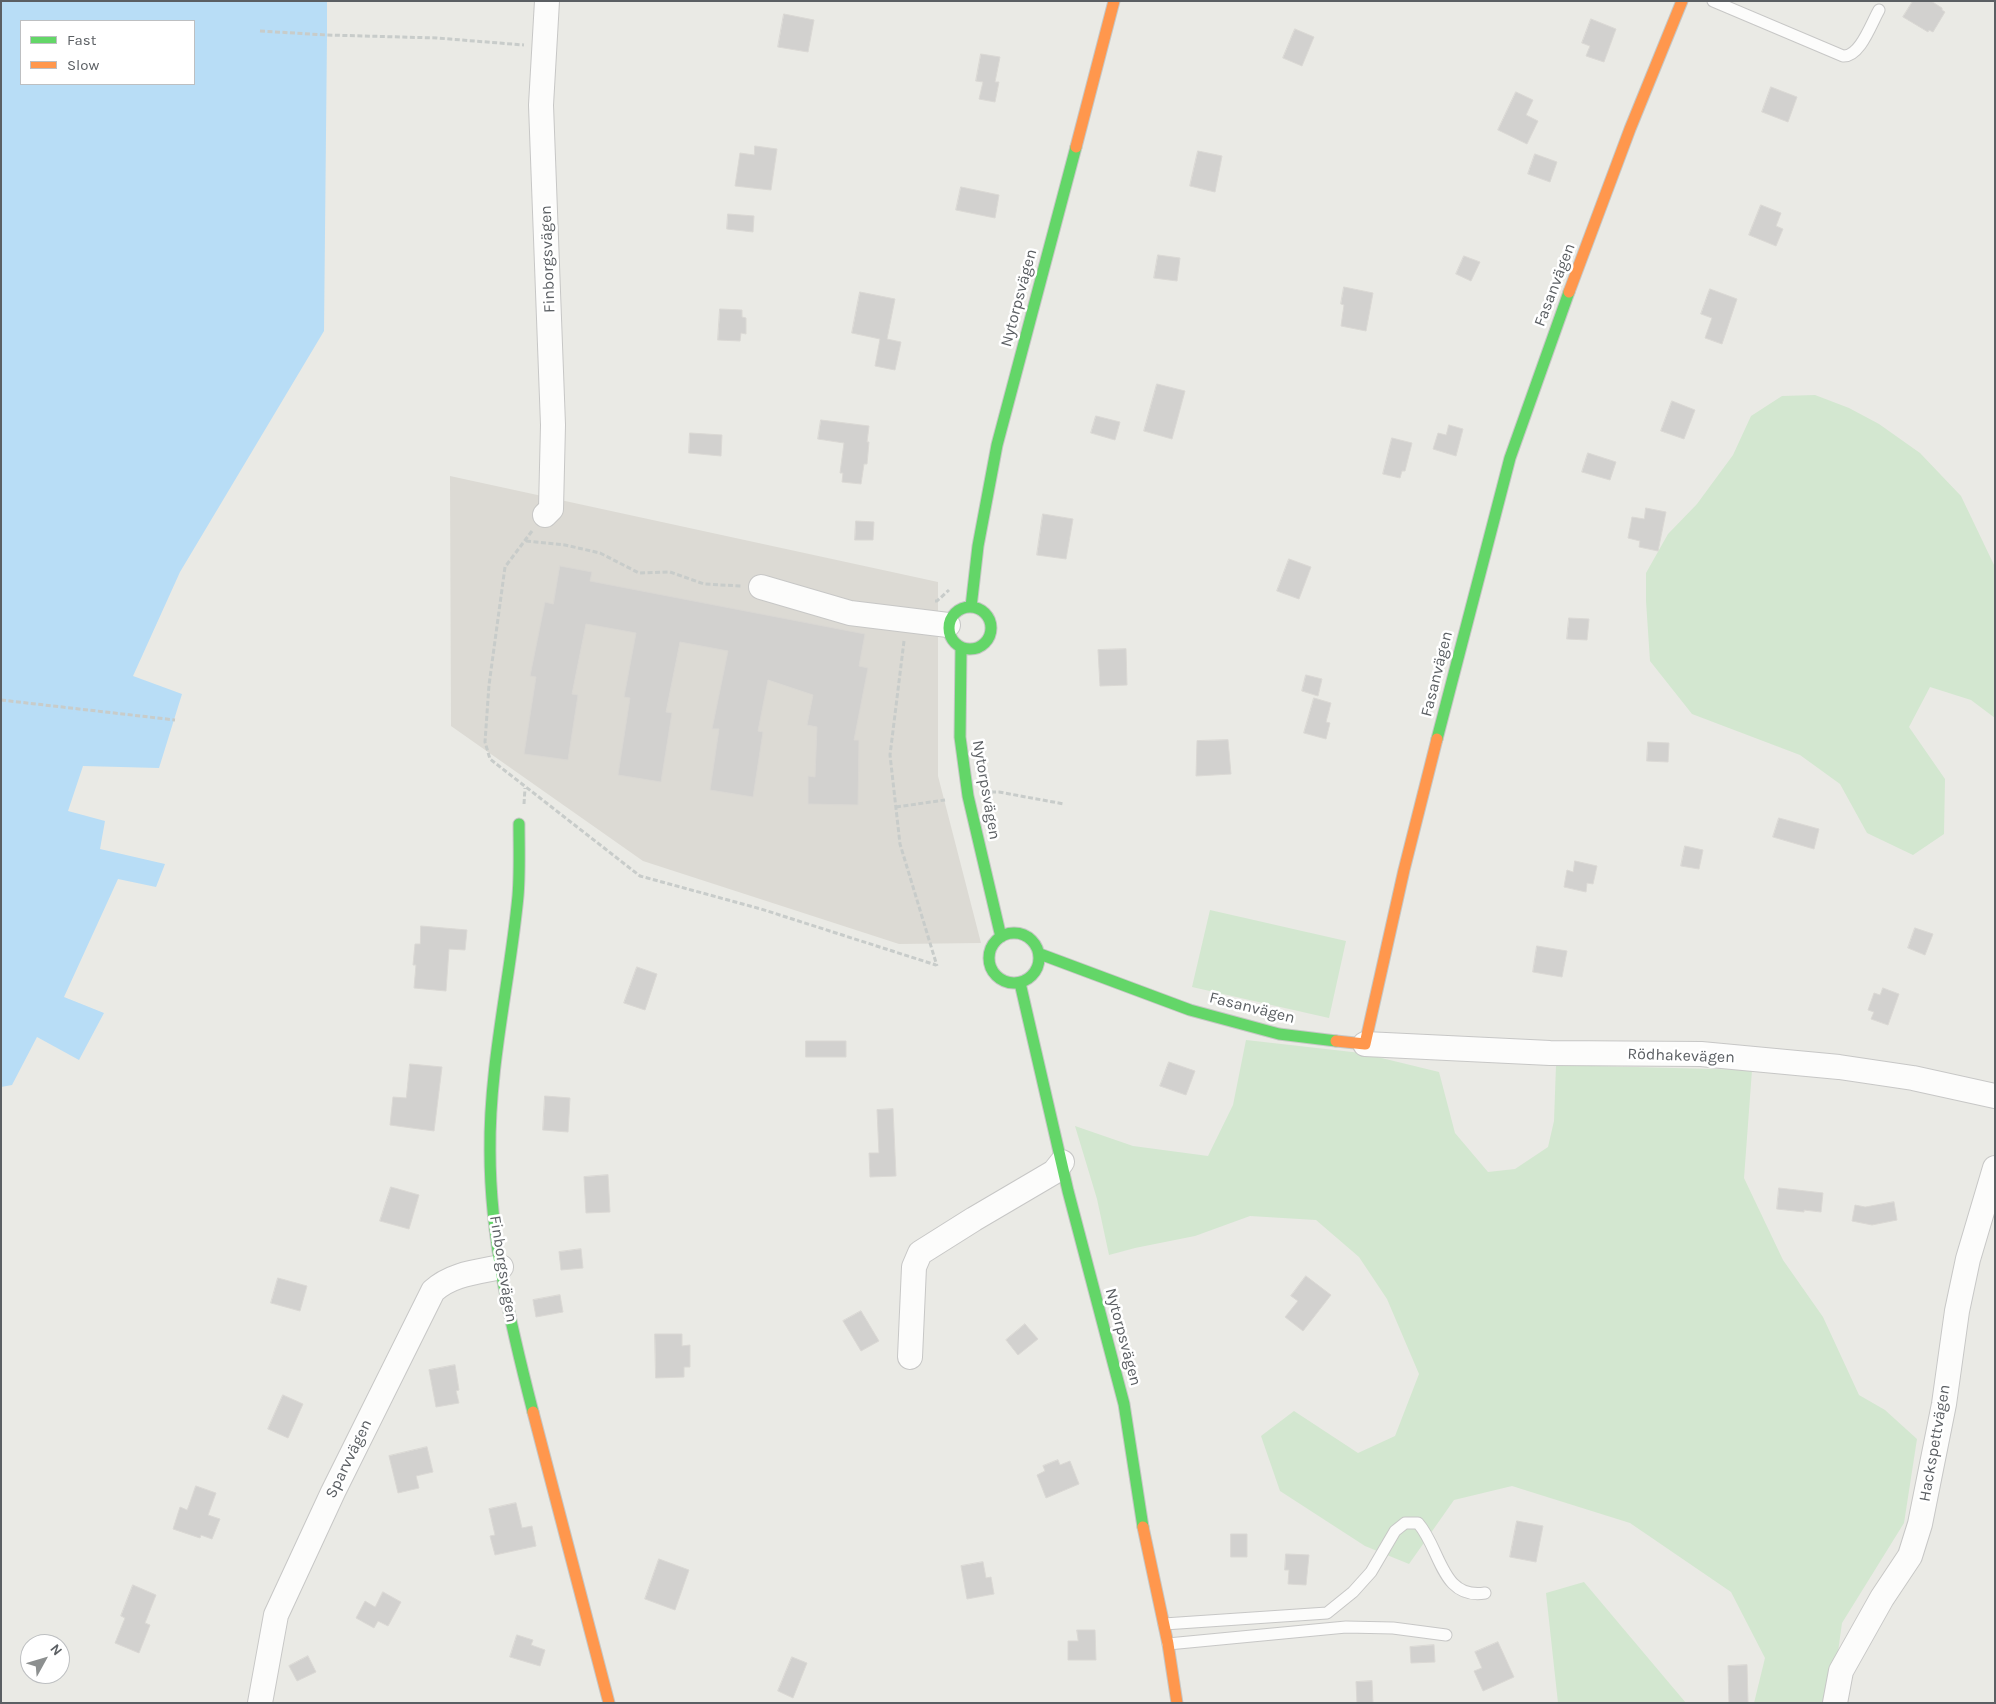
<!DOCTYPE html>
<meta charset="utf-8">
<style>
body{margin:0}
#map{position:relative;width:1996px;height:1704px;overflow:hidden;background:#eaeae5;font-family:Karla,sans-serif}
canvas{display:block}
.frame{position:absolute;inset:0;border:2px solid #5b5f63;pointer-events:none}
.legend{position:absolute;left:20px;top:20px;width:175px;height:65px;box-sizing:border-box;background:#fff;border:1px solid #bdbfc1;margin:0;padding:6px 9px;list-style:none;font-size:15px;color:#5b5f63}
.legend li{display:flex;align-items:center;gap:10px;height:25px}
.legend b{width:25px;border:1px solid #bdbfc1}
.north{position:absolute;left:20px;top:1634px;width:50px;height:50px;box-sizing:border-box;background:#fff;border:1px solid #bdbfc1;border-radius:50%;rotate:51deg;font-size:14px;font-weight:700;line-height:20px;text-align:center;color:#5b5f63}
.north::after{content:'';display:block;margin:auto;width:18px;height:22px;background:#8d9090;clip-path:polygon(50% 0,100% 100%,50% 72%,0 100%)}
</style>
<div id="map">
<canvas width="1996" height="1704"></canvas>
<div class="frame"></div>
<ul class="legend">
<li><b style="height:6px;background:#63d668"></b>Fast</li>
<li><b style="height:6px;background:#ff974d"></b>Slow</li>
</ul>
<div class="north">N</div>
</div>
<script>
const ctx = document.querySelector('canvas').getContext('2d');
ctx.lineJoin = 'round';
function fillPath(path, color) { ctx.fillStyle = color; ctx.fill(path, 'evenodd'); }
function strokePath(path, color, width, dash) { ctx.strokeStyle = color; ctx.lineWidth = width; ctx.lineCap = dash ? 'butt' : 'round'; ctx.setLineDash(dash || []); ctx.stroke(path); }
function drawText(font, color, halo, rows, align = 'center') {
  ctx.font = font + ' Karla,sans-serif'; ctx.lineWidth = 5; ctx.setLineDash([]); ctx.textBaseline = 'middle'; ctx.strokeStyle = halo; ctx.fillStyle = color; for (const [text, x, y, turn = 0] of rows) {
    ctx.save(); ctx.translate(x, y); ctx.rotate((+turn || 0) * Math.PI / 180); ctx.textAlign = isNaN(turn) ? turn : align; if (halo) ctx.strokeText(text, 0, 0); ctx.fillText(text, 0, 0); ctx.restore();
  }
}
fillPath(new Path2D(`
 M450 476 938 582V776L981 943 899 944 643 861 451 726Z`), '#dcdad4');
fillPath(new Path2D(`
 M1815 395 1849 408 1879 424 1920 453 1961 496 1995 567V718L1971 700 1930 687 1909 727 1945 779 1944 834 1913 855 1867 833 1840 784 1800 755 1692 714 1650 661 1646 601V573L1668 534 1697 504 1733 455 1751 416 1782 396Z
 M1210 910 1346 941 1329 1018 1192 987Z
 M1246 1040 1361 1053 1439 1072 1455 1133 1488 1172 1515 1169 1548 1147 1554 1121 1556 1065 1752 1070 1744 1178 1783 1260 1823 1317 1859 1395 1885 1410 1917 1439 1904 1523 1842 1623 1831 1703H1754L1765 1658 1731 1592 1630 1523 1512 1486 1454 1500 1409 1564 1365 1546 1280 1491 1261 1436 1294 1411 1358 1453 1395 1436 1419 1374 1387 1299 1359 1257 1316 1220 1250 1216 1195 1236 1135 1248 1109 1255 1097 1199 1075 1126 1133 1146 1208 1156 1233 1105Z
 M1584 1582 1686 1703H1558L1546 1593Z`), '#d3e7d0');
fillPath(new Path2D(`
 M1 1H327V35L324 331 180 572 133 676 182 694 159 768 83 766 68 811 105 821 100 849 165 864 156 887 118 879 64 997 104 1013 79 1060 37 1037 12 1085 1 1087ZM21 21H194V84H21Z`), '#b8ddf6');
const building = new Path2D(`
 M1913 1H1931L1942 8V10L1945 12 1933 32 1929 30 1928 32 1903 17Z
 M784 14 814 20 808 52 778 47Z
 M1591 19 1616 29 1604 62 1586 56 1590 46 1582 43Z
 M1295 29 1314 37 1302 66 1283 58Z
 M981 54 1000 57 995 82H999L995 102 979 99 983 82 976 81Z
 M1771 87 1797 97 1788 122 1762 112Z
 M1516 92 1533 100 1526 115 1538 121 1527 144 1498 130Z
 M755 146 777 149 771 190 735 186 740 153 754 155Z
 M1198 151 1222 156 1215 192 1190 186Z
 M1535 154 1557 162 1550 182 1528 174Z
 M961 187 999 195 995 218 956 210Z
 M1761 205 1781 213 1776 226 1783 229 1776 246 1749 235Z
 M728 214 754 216 753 232 727 229Z
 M1158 255 1180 258 1177 281 1154 278Z
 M1464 256 1480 262 1471 281 1456 274Z
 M1344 287 1373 293 1366 331 1341 326 1344 305 1341 304Z
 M1710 289 1737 299 1722 344 1705 338 1712 318 1701 314Z
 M860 292 895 299 887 339 901 342 895 370 875 366 880 339 852 333Z
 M720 309 742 310V317L746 318V334L741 333 740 341 718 340Z
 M1157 384 1185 391 1172 439 1144 431Z
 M1672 401 1695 410 1684 439 1661 431Z
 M1096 416 1120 422 1115 440 1091 433Z
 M821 420 869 426 867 442H869L867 464H864L861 484 842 482 843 473H840L844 443 818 439Z
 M1449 425 1463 429 1456 456 1433 449 1438 433 1446 435Z
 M690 433 722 435 721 456 689 453Z
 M1392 438 1412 443 1405 471H1402L1400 478 1383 474Z
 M1588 453 1616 462 1610 480 1582 472Z
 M1646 508 1666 512 1658 551 1639 547 1640 541 1628 538 1632 517 1644 519Z
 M1043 514 1073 519 1066 559 1037 555Z
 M856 521 874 522 873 540H855Z
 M1289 559 1311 567 1299 599 1277 591Z
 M560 566 592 572 590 581 865 634 859 666 868 668 854 740H859L858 805 808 804V776L815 777 817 727 807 725 813 695 768 680 758 731 763 732 753 797 710 790 719 729H712L728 651 680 642 666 712 672 713 661 782 618 775 630 698 624 697 636 633 586 624 572 694 578 695 568 760 524 754 536 677 530 676 545 602 553 604Z
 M1569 618 1589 619 1587 640 1567 639Z
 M1126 649 1127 685 1100 686 1098 650Z
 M1306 675 1322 679 1318 696 1302 691Z
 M1314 698 1331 703 1326 722 1330 723 1326 739 1304 733Z
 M1228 740 1231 774 1196 776 1197 741Z
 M1648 742 1669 743 1668 762 1647 761Z
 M1779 818 1819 829 1814 849 1773 837Z
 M1685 846 1703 850 1699 869 1681 866Z
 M1575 861 1597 866 1593 884 1587 883 1586 892 1564 887 1567 870 1573 872Z
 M421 926 467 930 465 950 449 949 446 991 414 988 416 965H413L415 944H420Z
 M1915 928 1933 934 1925 955 1908 948Z
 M1537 946 1567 951 1562 977 1533 972Z
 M637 967 657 974 645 1010 624 1003Z
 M1883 988 1899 994 1888 1025 1871 1019 1874 1012 1868 1010 1874 993 1880 995Z
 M806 1041H846V1057H806Z
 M1169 1062 1195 1071 1186 1095 1160 1086Z
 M410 1064 442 1067 434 1131 390 1125 393 1097 406 1098Z
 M545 1096 570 1098 568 1132 543 1130Z
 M893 1109 896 1176 870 1177 869 1153H879L877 1110Z
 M608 1175 610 1212 586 1213 584 1177Z
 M391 1187 419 1195 409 1229 380 1221Z
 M1779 1188 1823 1193 1821 1212 1804 1210V1212L1777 1209Z
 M1894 1202 1897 1220 1872 1225 1852 1221 1855 1205 1865 1207Z
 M581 1249 583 1268 561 1270 559 1252Z
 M1306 1276 1331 1295 1303 1331 1285 1317 1298 1301 1291 1296Z
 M278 1278 307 1286 300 1311 271 1303Z
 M560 1295 563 1312 536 1317 533 1300Z
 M861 1311 879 1341 861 1351 843 1321Z
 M1025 1324 1038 1339 1018 1355 1006 1340Z
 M655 1334H682V1346L690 1345V1367H684V1377L656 1378Z
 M455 1365 459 1390 456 1391 459 1403 436 1407 429 1370Z
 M283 1395 303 1404 288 1438 268 1429Z
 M427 1447 433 1472 416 1476 419 1488 398 1493 389 1456Z
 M1058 1460 1060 1465 1070 1461 1079 1484 1046 1498 1037 1475 1045 1471 1043 1466Z
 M196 1486 216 1493 208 1515 220 1519 212 1539 201 1535 200 1538 173 1529 180 1507 187 1510Z
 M516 1503 522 1528 532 1526 536 1546 495 1555 490 1536 495 1535 489 1509Z
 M1517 1521 1543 1526 1536 1562 1510 1557Z
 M1231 1534H1247V1557H1231Z
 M1286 1554 1309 1555 1306 1585 1288 1584 1289 1570H1285Z
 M659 1559 689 1570 675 1610 645 1599Z
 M983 1562 986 1578 991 1577 994 1594 967 1599 961 1566Z
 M133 1585 156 1595 145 1623 150 1625 139 1653 115 1643 125 1618 121 1616Z
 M383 1592 401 1602 388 1626 378 1621 374 1628 356 1618 365 1601 375 1607Z
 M1077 1630H1095L1096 1660H1068V1641H1078Z
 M517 1635 533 1640 531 1645 545 1650 540 1666 510 1657Z
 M1498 1642 1514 1677 1483 1691 1474 1671 1482 1668 1475 1652Z
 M1434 1645 1435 1662 1411 1663 1410 1647Z
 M308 1656 316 1672 297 1681 289 1666Z
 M792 1657 807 1663 793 1698 778 1691Z
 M1747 1665 1748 1703H1729L1728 1666Z
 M1372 1681 1373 1703H1357L1356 1682Z`);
fillPath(building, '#d2d1cf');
strokePath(building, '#dad8d4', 1);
const lane = new Path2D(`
 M1713 1 1843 56C1860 57 1871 24 1879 10
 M1164 1624 1327 1613 1353 1592 1371 1572 1395 1531 1405 1523H1418C1441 1549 1441 1600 1485 1593
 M1168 1644 1346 1627 1393 1628 1446 1635`);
const street = new Path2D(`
 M545 515 551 509 553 425 541 105 547 1
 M761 587 850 613 948 625
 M1365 1044 1550 1053 1701 1054 1839 1067 1913 1078 1995 1096
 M910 1357 914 1267 920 1253 974 1219 1054 1172 1062 1162
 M260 1703 276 1615 333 1492 433 1291C451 1274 477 1272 501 1267
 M1835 1703 1841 1671 1882 1598 1910 1556 1920 1524 1944 1404 1957 1311 1968 1259 1995 1168`);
const fast = new Path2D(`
 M949 628a21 21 0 1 1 42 0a21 21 0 1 1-42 0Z
 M971 607 978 546 997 445 1076 147
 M961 648 960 737 968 796 1001 937
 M1437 739 1510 458 1569 292
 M519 824C519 848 520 872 518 896 510 981 489 1065 490 1151 490 1240 511 1326 533 1412
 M989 958a25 25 0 1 1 50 0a25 25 0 1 1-50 0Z
 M1040 954 1190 1010 1279 1034 1336 1041
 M1020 983 1068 1191 1124 1404 1143 1527`);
const slow = new Path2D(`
 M1076 147 1114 1
 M1569 292 1630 129 1682 1
 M1336 1041 1365 1044 1404 870 1437 739
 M533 1412 609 1703
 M1143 1527 1168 1644 1177 1703`);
strokePath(lane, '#c7c7c6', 13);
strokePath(street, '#c7c7c6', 26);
strokePath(fast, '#c6c7c5', 13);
strokePath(slow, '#c6c7c5', 13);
strokePath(new Path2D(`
 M260 31 327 35 437 38 524 45
 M532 531 505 567 489 685 485 742 490 759 640 876 761 909 936 965
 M526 541 565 545 600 553 639 573 670 572 704 584 741 586
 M935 601H937L949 590
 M904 641 890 755 900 844 937 966
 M1 700 175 720
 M991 792H999L1064 804
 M524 804 525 788
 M896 807 945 800`), '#c8ccca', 3, [5, 2.5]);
strokePath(lane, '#fcfcfb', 11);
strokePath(street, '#fcfcfb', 24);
strokePath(fast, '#63d668', 11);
strokePath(slow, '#ff974d', 11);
drawText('16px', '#5b5f63', '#fff', [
 ["Finborgsvägen",548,259,-92],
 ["Fasanvägen",1555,285,-69],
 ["Nytorpsvägen",1019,298,-75],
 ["Fasanvägen",1437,674,-76],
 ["Nytorpsvägen",986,790,80],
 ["Fasanvägen",1252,1008,14],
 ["Rödhakevägen",1681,1056,2],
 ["Finborgsvägen",503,1269,81],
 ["Nytorpsvägen",1123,1337,75],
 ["Hackspettvägen",1935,1443,-80],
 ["Sparvvägen",349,1459,-64]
]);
</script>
